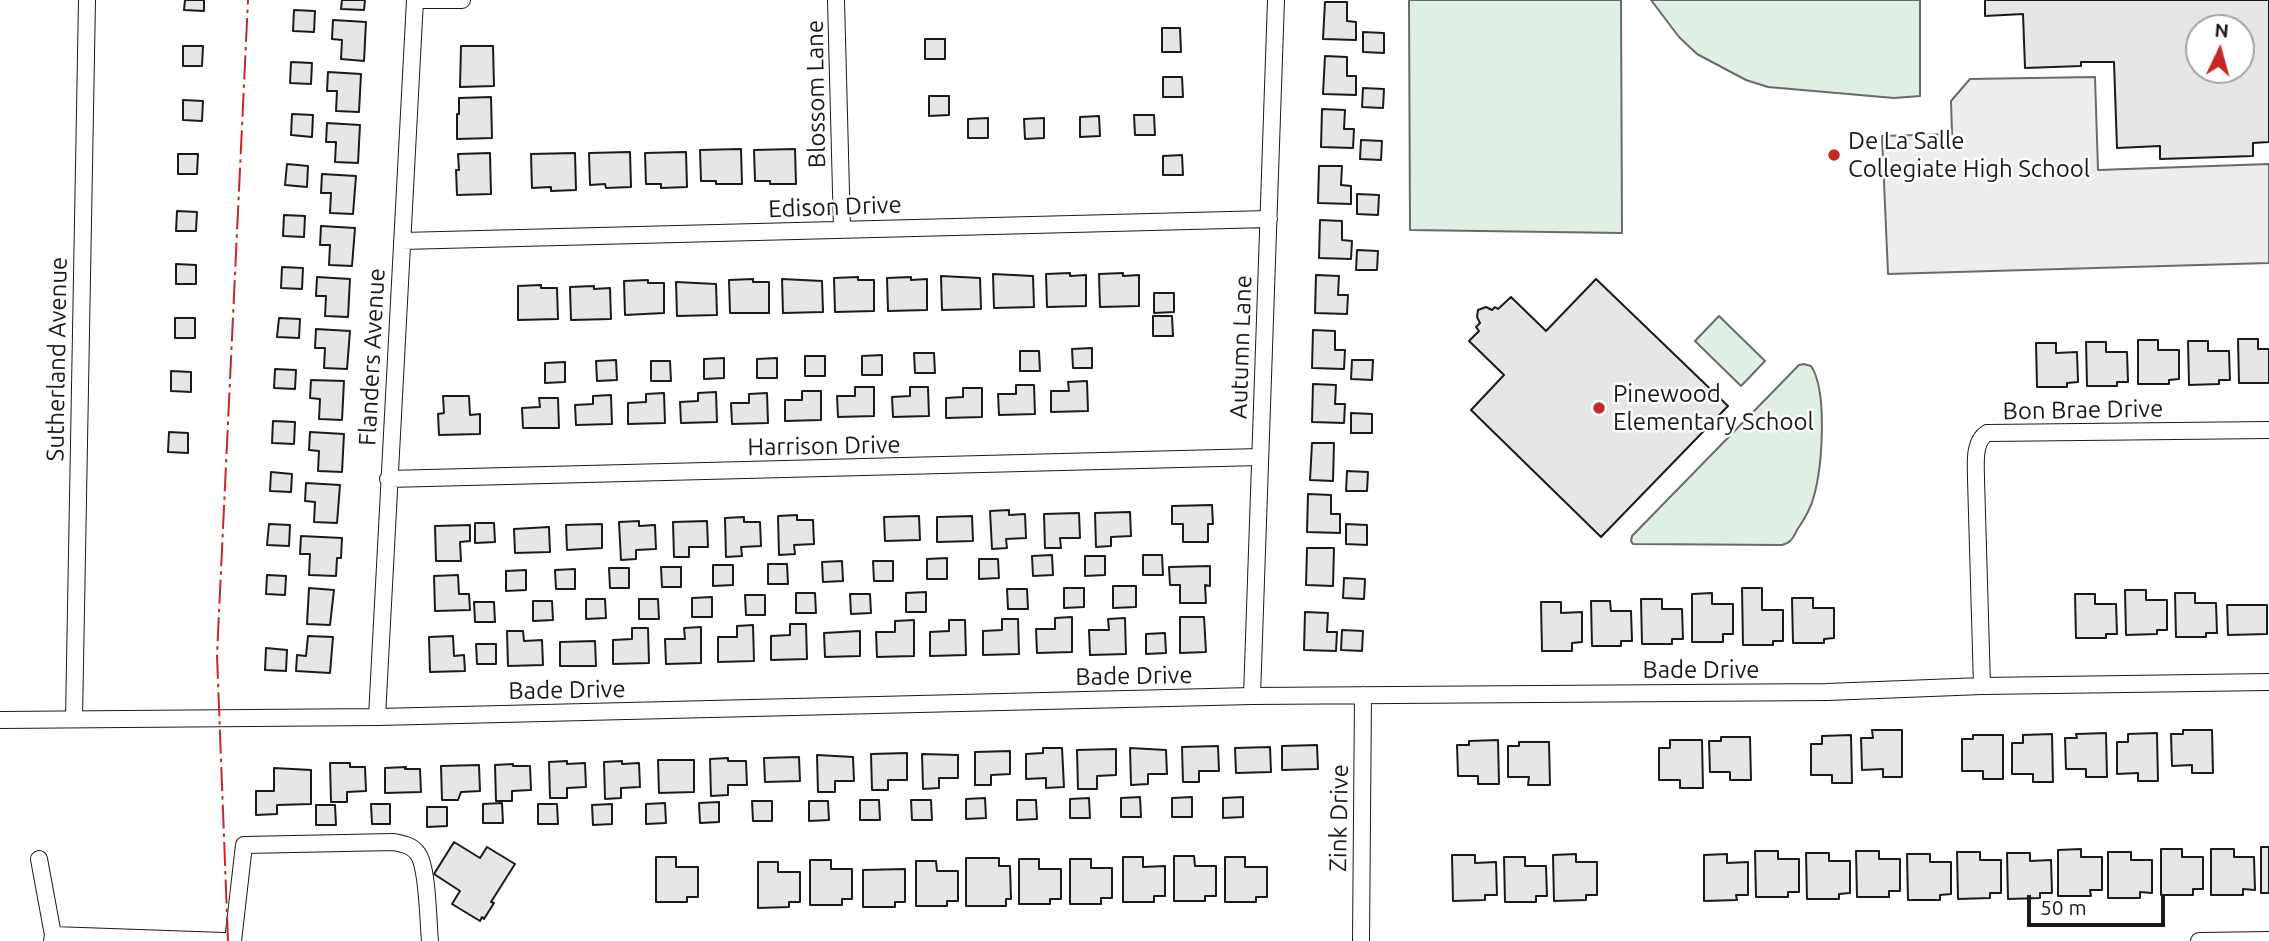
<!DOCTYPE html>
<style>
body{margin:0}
#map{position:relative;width:2269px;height:941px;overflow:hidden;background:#fff;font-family:Ubuntu,sans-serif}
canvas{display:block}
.north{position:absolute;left:2185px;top:14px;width:70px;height:70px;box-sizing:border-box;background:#fff;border:2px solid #a3a3a3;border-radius:50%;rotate:5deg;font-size:19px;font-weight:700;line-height:28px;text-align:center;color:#1a1a1a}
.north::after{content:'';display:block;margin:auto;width:24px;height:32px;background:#c62828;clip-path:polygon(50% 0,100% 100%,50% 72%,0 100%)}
.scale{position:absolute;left:2027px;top:895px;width:138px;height:32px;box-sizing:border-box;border:4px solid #1a1a1a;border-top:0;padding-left:9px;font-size:21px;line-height:24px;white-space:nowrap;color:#1a1a1a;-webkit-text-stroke:5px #fff;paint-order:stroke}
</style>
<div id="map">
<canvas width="2269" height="941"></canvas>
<div class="north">N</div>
<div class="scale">50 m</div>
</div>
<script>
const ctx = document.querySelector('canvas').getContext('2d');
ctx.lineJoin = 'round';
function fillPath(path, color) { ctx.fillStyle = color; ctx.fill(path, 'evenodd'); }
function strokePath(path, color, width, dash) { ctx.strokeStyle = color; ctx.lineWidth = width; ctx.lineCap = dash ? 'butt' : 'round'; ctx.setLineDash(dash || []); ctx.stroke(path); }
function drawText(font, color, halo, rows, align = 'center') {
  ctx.font = font + ' Ubuntu,sans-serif'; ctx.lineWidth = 5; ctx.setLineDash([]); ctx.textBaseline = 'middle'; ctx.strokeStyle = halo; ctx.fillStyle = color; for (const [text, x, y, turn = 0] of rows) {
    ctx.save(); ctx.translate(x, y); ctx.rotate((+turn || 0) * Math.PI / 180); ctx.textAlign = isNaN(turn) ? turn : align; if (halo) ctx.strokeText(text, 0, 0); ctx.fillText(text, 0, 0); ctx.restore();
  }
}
const green = new Path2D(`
 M1409 0H1621L1622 233 1410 230Z
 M1651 0H1920V96L1894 98 1768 87 1746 80 1697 54 1679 37Z
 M1719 316 1765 361 1741 386 1695 341Z
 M1804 364 1811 366C1828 391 1822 467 1814 496 1811 508 1804 520 1797 530 1793 538 1791 543 1782 545L1633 544 1631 541 1632 536 1799 365Z`);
fillPath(green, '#e0efe3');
strokePath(green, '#6a6a6a', 2);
const parking = new Path2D(`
 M2095 77 2098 170 2269 164V263L1888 274 1882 136 1952 134 1951 101 1970 79Z`);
fillPath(parking, '#ededed');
strokePath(parking, '#6a6a6a', 2);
const building = new Path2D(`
 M185 0H204V11L184 10Z
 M342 0H365L364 10 341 9Z
 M1985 0H2269V142L2253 143V156L2160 159V146L2117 148 2114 62H2081V66L2025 68 2023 14 1985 16ZM2199 28H2241V70H2199Z
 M1325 2H1347V21L1356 22V40L1323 39Z
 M294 10 315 11 314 32 293 31Z
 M333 20 366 22 364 61 341 59 342 40 332 39Z
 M1162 28H1180L1181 52H1162Z
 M1363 32 1384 33V53L1363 52Z
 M925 39H945V59H925Z
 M183 46H203L202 66H183Z
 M461 46H493L494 86 460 87Z
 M1325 56 1347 57V76H1356V95L1323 94Z
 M291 62 312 63 311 84 290 83Z
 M328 72 361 74 359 112 336 111 337 91H327Z
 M1163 77H1182L1183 97H1163Z
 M1363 88 1384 89 1383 108 1362 107Z
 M929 96H949V115L929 116Z
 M491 97 492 138 457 139V114H459V98Z
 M183 100 203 101 202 121 183 120Z
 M1322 109 1345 110 1344 129H1354L1353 148 1321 147Z
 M292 114 313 115 312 137 291 135Z
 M1134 115H1154L1155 135H1135Z
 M1099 116 1100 136 1080 137V117Z
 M988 118V138H968V119Z
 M1044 118V138L1025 139 1024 119Z
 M327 123 360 125 358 163 335 162 336 142H326Z
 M1361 140 1382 141 1381 160 1360 159Z
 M741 149 742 184H716V181H701L700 150Z
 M795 149 796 184H770V181H755L754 150Z
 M630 152 631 187 606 188 605 184 590 185 589 153Z
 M686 152 687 187 661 188V184H646L645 153Z
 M490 153 491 194 457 195 456 170H459L458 154Z
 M575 153 576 190 551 191V187L532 188 531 154Z
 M178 154H198L197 174H178Z
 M1182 155 1183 175H1163V156Z
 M287 164 308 166 307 187 285 185Z
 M1319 166H1342L1341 185 1351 186V204L1318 203Z
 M322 174 356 176 353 214 330 213 331 193H321Z
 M1357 194 1379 195 1378 215 1357 214Z
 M177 211 197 212 196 231H176Z
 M284 215 305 216 304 237 283 236Z
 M1320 220 1342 221V240L1352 241 1351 259 1319 258Z
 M321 226 355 228 352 266 329 265 330 245H320Z
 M1357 250 1378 251 1377 270H1356Z
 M176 264 196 265V284H176Z
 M282 267 303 268 302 289 281 288Z
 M1070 273V276L1086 275V306L1047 307 1046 274Z
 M1123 273V276L1139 275V306L1100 307 1099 274Z
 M993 274 1033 276 1034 307 994 308Z
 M1316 275 1339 276 1338 295H1348L1347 314 1315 313Z
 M941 276 980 278 981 309 942 310Z
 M317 277 350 279 348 317 325 316 326 296H316Z
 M858 277V280H874V311L835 312 834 278Z
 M911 277V280L927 279V310L888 311 887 278Z
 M753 279V282H769V313H730L729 280Z
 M782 279 822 281 823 312 783 313Z
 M1596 279 1728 406 1601 537 1471 410 1504 375 1469 341 1479 331 1476 327 1480 323 1477 317 1478 310 1486 307 1492 310 1495 307 1498 309 1511 297 1546 331Z
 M648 280V283H664V313L625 315 624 281Z
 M676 282 716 284 717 315 677 316Z
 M541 285V288H557L558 319 518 320V286Z
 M594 286V289L610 288 611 319 571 320 570 287Z
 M1154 293H1174V312L1154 313Z
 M1153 316H1172L1173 336H1153Z
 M175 318H195V338H175Z
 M279 318 300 319 299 338 277 337Z
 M316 329 350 331 347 369 324 368 325 348H315Z
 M1313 330 1335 331V350H1345L1344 369 1312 368Z
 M2238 339H2258V349H2269V383H2239Z
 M2138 340H2158V350H2179V379L2169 380V384H2138Z
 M2188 341H2208V351H2229L2230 380H2219V384L2189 385Z
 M2086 342H2106V352H2127L2128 382H2117V386H2087Z
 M2036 343H2056V353L2077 352 2078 382 2067 383V387H2037Z
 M1092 348V368H1073L1072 349Z
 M1020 351H1039L1040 371H1020Z
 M914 353H934L935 373H915Z
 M882 355V375H862V356Z
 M805 356H825V376H805Z
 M724 358V378L704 379V359Z
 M777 358V378H757V359Z
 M616 360 617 380 597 381 596 361Z
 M1352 360H1373L1372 380 1351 379Z
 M651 361H670L671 381H651Z
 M565 362V382L545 383V363Z
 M275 369 296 370 295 389 274 388Z
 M171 371 191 372V392L171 391Z
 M311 380 344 381 342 420 319 419 320 399 310 398Z
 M1087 381 1088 411 1051 412V391H1069L1068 382Z
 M1313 384 1336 385 1335 404H1345L1344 423 1312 422Z
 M1016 385H1034L1035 414 999 415 998 394H1016Z
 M855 387H874V416L838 417 837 396H855Z
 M910 387H928L929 416 893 417 892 397 910 396Z
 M963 388H982V417L946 418V398L963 397Z
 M802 391H821V420L785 421V400H802Z
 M716 392 717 422 681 423 680 402 698 401V393Z
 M664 393 665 423 628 424V403L646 402V394Z
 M767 393 768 423 732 424 731 403H749V394Z
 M611 395 612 424 576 425 575 405 593 404V396Z
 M443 396H469L470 415 480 414V434L439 435 438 414 444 413Z
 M539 398H558L559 428H523L522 408 540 407Z
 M1351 413 1372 414V433H1351Z
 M273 421 295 422 294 444 272 443Z
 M169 432 188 433V453L168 452Z
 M310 432 344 434 342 472 318 471 319 451 309 450Z
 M1312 443H1334L1333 481 1310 480Z
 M1347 471 1368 472 1367 491H1346Z
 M271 472 292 474 291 492 270 491Z
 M306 483 340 485 337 523 314 522 315 502 305 501Z
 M1308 494 1331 495V514H1340V533L1307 532Z
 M1212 505 1213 524H1208V542H1183V524H1172V506Z
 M1009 510V515L1025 514 1026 538 1006 539 1007 548 992 549 990 511Z
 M1130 512 1131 536 1111 537V546L1096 547 1095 513Z
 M1079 513 1080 538H1060L1061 548H1045L1044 514Z
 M797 515V520H813L814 544 794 545 795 554 779 555 778 516Z
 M919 516 920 540 885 541 884 517Z
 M972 516 973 541 937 542V517Z
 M744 517V522H760L761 546 741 547 742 556 726 557 725 518Z
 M639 521V526L655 525 656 549 636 550V559L621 560 619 522Z
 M707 521 708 547H689V557H674L673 522Z
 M475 523H494L495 542 475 543Z
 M269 524 290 525 289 546 267 545Z
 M602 524V548L567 550 566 525Z
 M1346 524 1367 525V545L1346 544Z
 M470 525V541L460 542 461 561H436L435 526Z
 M549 527 550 552 515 553 514 529Z
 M301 536 342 538 341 558H337L336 576 309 575 310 554H300Z
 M1307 548H1334L1333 586 1306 585Z
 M1052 555 1053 575 1033 576 1032 556Z
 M1143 555H1162L1163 575H1143Z
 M1085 556H1105V575L1085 576Z
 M947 558V579H927V559Z
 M979 559H998L999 578 979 579Z
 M842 561 843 581 823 582 822 562Z
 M873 561H893V581H874Z
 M768 564H787L788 584H768Z
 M713 565H733V585L713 586Z
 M1210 566V586L1205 585 1206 603H1180V585H1170L1169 567Z
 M661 567H681V587H662Z
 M609 568H629V588H610Z
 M575 569V589H556L555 570Z
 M526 570V590L506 591V571Z
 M267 575 286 576 285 595 266 594Z
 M458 575 459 594H469L470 610 435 611 434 576Z
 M1344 578 1365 579 1364 599 1343 598Z
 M1113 586H1136V607L1113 608Z
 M309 588 334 590 330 625 307 624Z
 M1064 588H1084V607L1064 608Z
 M1742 588H1762V610H1783V641H1773V645H1743Z
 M1007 589H1027L1028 609H1008Z
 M2125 590H2146V600H2167V630H2157V634L2126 635Z
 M926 592V612H906V593Z
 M796 593H815L816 613H796Z
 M1712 593V604H1733V634H1723V642H1692V594Z
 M2175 593H2195V603H2216L2217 633H2206V637H2176Z
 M850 594H870L871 613 851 614Z
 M2075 594H2095V604H2116L2117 634H2106V638H2076Z
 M745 595H765V615H746Z
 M712 597V617H692V598Z
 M1792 598H1813V608H1834V638L1824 639V643H1793Z
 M586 599H605L606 618 586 619Z
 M639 599H658L659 619H639Z
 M1641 599H1662V609H1682L1683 639H1672V644H1642Z
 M533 601H552L553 620 533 621Z
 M1591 601H1610L1611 611H1631L1632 641H1621V646H1592Z
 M474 602H494L495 622H475Z
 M1541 602H1561V613L1582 612V642L1572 643V651H1542Z
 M2227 605H2267V634L2228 635Z
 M1305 612 1328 613 1327 632H1337L1336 651 1304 650Z
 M1072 617V652L1037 653 1036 629H1055V618Z
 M1180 617H1204L1206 652 1180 653Z
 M1125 618 1126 654 1090 655 1089 630H1109L1108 619Z
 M1002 619H1018L1019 654 983 655V631L1002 630Z
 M914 620V656L877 657 876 632H895V621Z
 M949 620H965L966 655 930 656V632L949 631Z
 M790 624H806L807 659 771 660V636L790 635Z
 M753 625 754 661 718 662V637H737V626Z
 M701 627V663L666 664 665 639H685L684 628Z
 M632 628H648L649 663 613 664V640L632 639Z
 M1342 630 1363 631 1362 651 1341 650Z
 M507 631H523L524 641 542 640 543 665 508 666Z
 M860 631V656L825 657 824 633Z
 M1165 633 1166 653 1146 654V634Z
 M308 636 333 637 330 673 296 671 297 655 306 656Z
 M453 636 454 656 464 655 465 671 430 672 429 637Z
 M595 641 596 666H560V642Z
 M476 644H496V664H477Z
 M266 648 287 650 286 671 265 670Z
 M1872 730H1902V777H1883V769L1862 770 1861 738H1873Z
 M2183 730H2212L2213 773H2192V765L2172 766 2171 734H2183Z
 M2106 733 2107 777H2086V769H2066L2065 738H2077L2076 734Z
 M2157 733 2158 781H2138V773L2117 774V742H2128V734Z
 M2052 734 2053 782H2033V774H2012V743H2023V735Z
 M1851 735 1852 783H1832V775H1811V744H1822V736Z
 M1973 735H2003V779H1983V771H1962V739H1973Z
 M1721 737H1750L1751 780H1730V772H1710L1709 741H1721Z
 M1498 740 1499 784H1478V776H1458L1457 745H1469V741Z
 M1670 740H1702L1703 788H1680V780H1659V748H1670Z
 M1519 742H1549L1550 785H1528L1529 777H1508V746H1519Z
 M1317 745 1318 769 1282 770V746Z
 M1218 746 1219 771H1199V782H1183L1182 747Z
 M1270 747 1271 772 1236 773 1235 748Z
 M1043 748H1062L1064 787 1046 788V778L1026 779V754L1043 753Z
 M1130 748 1166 750 1167 774H1148V784L1131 785Z
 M1116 749V775L1097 776V789H1078L1077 750Z
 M1010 751V774L991 775V785H975V752Z
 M907 753V780H888V790H872L871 754Z
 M922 754 958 755V778H939V788L923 789Z
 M817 755 853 757 854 781H835V792H818Z
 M799 757 800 781 765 782 764 758Z
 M728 758V761H746L747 785H728V795L711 796 710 759Z
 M658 760H694V792L659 793Z
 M567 761V764L585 763 586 787 567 788V798H550L549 762Z
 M622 761V764L639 763 640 787 621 788V798L605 799 604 762Z
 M330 763H350V767H365L366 791 347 792V802H331Z
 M513 764V766H530L531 790 512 791V801H496L495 765Z
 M479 765 480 791 461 792 458 800H442L441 766Z
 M406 767 405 769H420L421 792 385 793V768Z
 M274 768 311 770V804L277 805V814L256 815V791H274Z
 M1140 797 1141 817H1121V798Z
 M1192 797V817H1172V798Z
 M1243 797V817L1223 818V798Z
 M985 798 986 818 966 819V799Z
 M1089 798 1090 818H1070V799Z
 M860 800H879L880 820H860Z
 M911 800H931L932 820H912Z
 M1017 800H1036L1037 819 1017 820Z
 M752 801H772V821H753Z
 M809 801H828L829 820 809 821Z
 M719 802V822L700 823 699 803Z
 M502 803 503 823H483V804Z
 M665 803 666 823 646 824V804Z
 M371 804H390V824H372Z
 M538 804H557L558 824H538Z
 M612 804V824L593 825 592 805Z
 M316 805H335L336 825H316Z
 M427 807H447V826L427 827Z
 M454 842 480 858 487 847 515 864 491 902 494 903 484 919 482 917 480 921 452 904 460 891 434 874Z
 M2261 847H2269V893H2261Z
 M2081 849V857H2102V890H2090L2091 896H2058V850Z
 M2161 849H2182V857H2203V889H2193V895H2161Z
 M2211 849H2234V857H2254L2255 890 2243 889V895H2211Z
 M1755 851H1778V859H1799V892H1788V897H1756Z
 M1856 851H1879V859H1900V891H1889V897H1857Z
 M1957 852H1980V860H2001V893H1990V898L1958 899Z
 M2108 852H2131V860H2152V893L2140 892V898H2108Z
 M1806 853H1829V861H1850V893L1839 894V899H1807Z
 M2007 853H2030V861L2051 860 2052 893H2040V898L2008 899Z
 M1576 854V862H1597V895H1586V900L1554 901 1553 855Z
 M1727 854V863L1748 862V895H1736L1737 900 1704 901V855Z
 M1907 854H1930V862H1951V894L1940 895V900H1908Z
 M1452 855H1475V863L1496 862 1497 895H1485V900L1453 901Z
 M1174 856H1194L1195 866H1216V896H1205V901H1174Z
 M656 857H676V867H698V897H687V902H656Z
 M1123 857H1143V867L1165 866V896H1154V902H1123Z
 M1225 857H1245V867H1267V897H1256V902H1225Z
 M1504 857H1525V866H1546L1547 896H1536V902H1505Z
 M966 858H999V866H1010L1011 899H1006V906H966Z
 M1019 859H1039V869H1061V899H1050V904H1019Z
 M1070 859H1091V868H1112V898H1101V904H1070Z
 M810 860H831V869H852V899H842V905H810Z
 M916 861H936L937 871H958V901H947V906H916Z
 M758 862H778V872H800V902H789V907L758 908Z
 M905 869V902H895V907H863V870Z`);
fillPath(building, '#e6e6e6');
strokePath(building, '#1a1a1a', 2);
const street = new Path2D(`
 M415 0H462
 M836 0 842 230
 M402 241 1269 219
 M388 479 1260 457
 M1982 686 1976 479C1976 464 1973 442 1987 433L2269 430
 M1252 696 1276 0
 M377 717 415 0
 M74 719 87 0
 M0 720 377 717 1252 696 1827 692 1982 686 2269 682
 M39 859 53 935
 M52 941 53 935 224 941
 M233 941 244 845 394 842C403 844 412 845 418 854 428 868 428 922 430 941
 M1361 941 1363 695
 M2199 941 2269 940`);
strokePath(street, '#1a1a1a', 18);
strokePath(street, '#fff', 16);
strokePath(new Path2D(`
 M228 941 217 655 248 0`), '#c62828', 2, [24, 5, 3.5, 5]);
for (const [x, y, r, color] of [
 [1834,155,7,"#c62828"],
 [1599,408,7,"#c62828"]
]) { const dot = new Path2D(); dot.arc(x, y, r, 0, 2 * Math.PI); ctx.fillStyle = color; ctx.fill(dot); strokePath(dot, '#fff', 2.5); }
drawText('24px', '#1a1a1a', '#fff', [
 ["Blossom Lane",816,94,-91],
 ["Edison Drive",835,207,-2],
 ["Autumn Lane",1241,347,-88],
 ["Flanders Avenue",372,357,-87],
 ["Sutherland Avenue",57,359,-89],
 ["Bon Brae Drive",2083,410,-1],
 ["Harrison Drive",824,446,-1],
 ["Bade Drive",1701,670],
 ["Bade Drive",1134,676,-1],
 ["Bade Drive",567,690,-1],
 ["Zink Drive",1339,818,-89]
]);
drawText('24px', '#1a1a1a', '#fff', [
 ["De La Salle",1848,141],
 ["Collegiate High School",1848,169],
 ["Pinewood",1613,394],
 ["Elementary School",1613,422]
], 'left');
</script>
